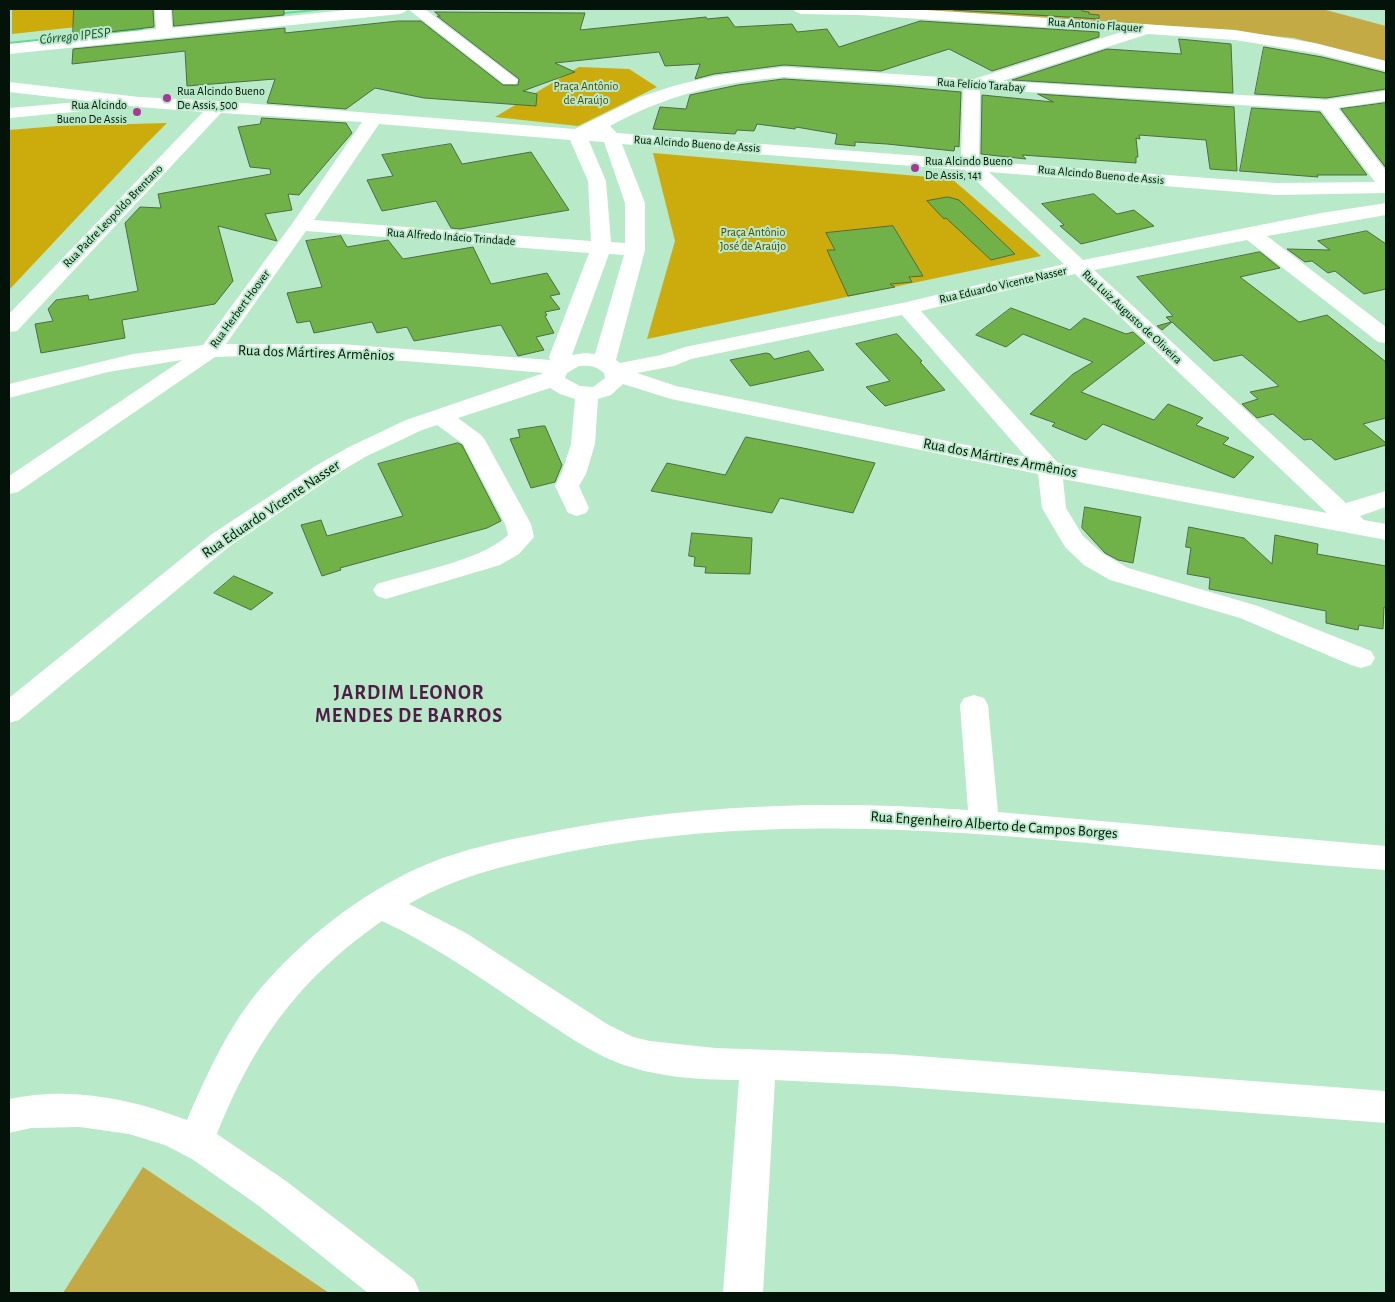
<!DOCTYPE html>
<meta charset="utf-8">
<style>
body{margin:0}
#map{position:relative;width:1395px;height:1302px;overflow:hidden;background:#b8e9c8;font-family:"Alegreya Sans",sans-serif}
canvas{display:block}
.frame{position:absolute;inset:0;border:10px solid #031309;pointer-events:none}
</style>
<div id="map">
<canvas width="1395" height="1302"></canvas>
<div class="frame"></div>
</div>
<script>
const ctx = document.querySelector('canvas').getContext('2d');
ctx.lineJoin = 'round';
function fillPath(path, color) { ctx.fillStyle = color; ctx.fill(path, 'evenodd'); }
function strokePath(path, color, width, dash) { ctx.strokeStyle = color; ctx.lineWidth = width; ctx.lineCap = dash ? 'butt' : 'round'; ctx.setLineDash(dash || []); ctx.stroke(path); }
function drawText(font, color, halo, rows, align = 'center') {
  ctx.font = font + ' "Alegreya Sans",sans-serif'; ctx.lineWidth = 4; ctx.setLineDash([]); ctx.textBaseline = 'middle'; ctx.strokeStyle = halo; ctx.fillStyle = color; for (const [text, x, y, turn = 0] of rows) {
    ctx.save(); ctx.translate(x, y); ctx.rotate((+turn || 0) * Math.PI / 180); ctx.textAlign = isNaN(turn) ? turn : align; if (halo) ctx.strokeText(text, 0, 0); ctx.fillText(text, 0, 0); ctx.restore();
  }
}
fillPath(new Path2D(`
 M12 9H151L150 19 12 34Z
 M579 67 629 69 657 87 578 126 495 117Z
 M167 123 145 145 9 290V130L58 126Z
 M653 153 952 179 1041 256 647 339 675 241Z`), '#ccab0d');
fillPath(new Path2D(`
 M890 9H1322L1386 26V62L1294 38 1144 24Z
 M143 1167 329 1293H63Z`), '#c3aa44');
fillPath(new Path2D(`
 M315 9H327L325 10 275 15 273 14 275 13Z
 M141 28H143V30L9 44V42Z`), '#5ddc93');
const building = new Path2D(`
 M74 9H153L154 27 73 36Z
 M173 9H284V15L174 26Z
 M958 9H1082V11L1089 12V14L1099 15V19L954 10Z
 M435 12 585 13 580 30 706 17 707 19 728 17 735 27 792 24 797 32 827 29 839 47 920 21 1099 32V37L992 71 949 49 881 71 784 65 714 74 695 79 700 64 665 66 659 52 555 63 575 72 523 91 537 94 536 106 424 98 375 88 346 109 267 103 275 79 187 86 185 51 72 64 73 49 285 28V33L398 21H421L503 85H518L519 79 437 16H440Z
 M1179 39 1231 44 1233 93 1012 80 1107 49 1181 54Z
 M1264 47 1322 57 1386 73V89L1326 98 1255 94Z
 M784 79 893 86 961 92 959 147 955 146 954 151 887 144 855 142V146L835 144 837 134 796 127 795 129 757 124 754 131 737 130 735 134 653 129 660 107 686 109 690 95 738 85Z
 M1038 94 1234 107 1237 171 1210 169 1206 140 1139 135 1140 139 1136 138 1138 157H1136V163L1022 155 1026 159 981 154 982 95 1053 102Z
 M1386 103V168L1341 109Z
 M1252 108 1320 112 1367 175H1317L1318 177 1240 171Z
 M262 118 346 123 352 133 299 195 288 194 292 210 265 214 277 241 218 226 233 281 215 304 122 320 125 338 41 353 35 324 53 321 48 309 56 300 88 295 89 300 138 291 125 223 140 207 161 208 158 194 271 174 270 169 250 167 238 127 260 124Z
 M451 144 462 164 531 152 569 210 460 229 451 228 436 201 382 211 367 180 393 176 382 155Z
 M1094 194 1117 214 1134 210 1154 226 1081 244 1060 226 1064 225 1042 204Z
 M948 197 959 200 1015 254 991 260 946 218 944 219 927 201Z
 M893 226 923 276 909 277 912 282 890 284 895 287 848 296 827 250H835L826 233Z
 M1367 231 1386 244V289L1364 294 1335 271 1328 273 1312 261 1305 262 1287 249 1330 250 1318 241Z
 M341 236 347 247 388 240 403 259 473 247 491 284 547 273 560 294 550 296 560 309 545 312 547 315 545 316 554 333 536 337 544 350 518 356 501 325 414 341 407 327 377 333 372 322 314 333 310 321 297 323 287 293 322 287 306 241Z
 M1260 252 1280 268 1240 277 1299 322 1327 315 1386 362V418L1363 424 1386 443V445L1335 460 1311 439 1304 440 1273 414 1257 418 1242 404 1258 399 1250 392 1279 386 1242 355 1214 361 1172 322 1162 330 1157 326 1171 322 1166 317 1173 316 1137 277Z
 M1011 308 1070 330 1084 318 1126 334 1133 332 1145 343 1081 392 1154 420 1168 404 1203 418 1196 425 1229 438 1223 444 1254 457 1234 478 1103 424 1086 440 1052 426 1055 423 1030 414 1073 374 1093 362 1023 334 1006 347 976 335Z
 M897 334 922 361 920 362 945 390 885 406 866 387 890 381 856 344Z
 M809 351 824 370 750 386 730 360 766 353 770 354 774 359Z
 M542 426H545L562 465 555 482 531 488 510 439 520 437 518 430Z
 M746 437 803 448 875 463 853 513 780 498 772 513 651 491 667 463 725 475Z
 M458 443 462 445 501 521 487 528 340 568 341 570 322 576 301 525 321 520 327 536 403 516 378 464Z
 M1085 507 1141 517 1133 563 1118 560 1105 553 1082 528Z
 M1189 527 1244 538 1272 564 1275 535 1318 544 1317 554 1386 566V608L1384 607 1383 629 1359 625 1358 630 1326 623V611L1209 589 1210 578 1187 574 1191 548 1186 547Z
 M692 533 752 538 750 574 705 573 706 567 694 566 695 557 689 556Z
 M234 576 273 593 251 610 214 593Z`);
fillPath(building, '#70b148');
strokePath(building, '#516b43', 1);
fillPath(new Path2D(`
 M155 9H171L172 28 357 9H408L405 12 400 14 9 54V44L156 29Z
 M408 9H425L518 80 516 84H504Z
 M793 9H910L1235 30 1315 43 1386 61V71L1315 53 1235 40 1148 34 1002 81 1326 100 1386 91V101L1338 108 1386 171V193L1276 195 989 172 1083 260 1321 213 1386 203V215L1267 236 1386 327V343L1378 342 1247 240 1094 270 1346 503 1386 491V507L1360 516 1364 520 1386 524V540L1063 479 1066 508 1083 536 1102 553 1128 568 1258 606 1371 651 1375 658 1371 665 1361 668 1351 665 1240 618 1110 580 1084 565 1065 547 1042 508 1038 474 671 399 623 384 611 395 598 399 595 444 586 474 579 486 589 508 586 513 577 516 568 513 555 486 562 472 571 444 575 399 560 394 550 388 458 418 481 435 485 440 531 524 534 537 519 554 500 565 386 599 377 596 373 590 377 584C412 573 483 560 508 535L505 524 463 444 437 425 422 430 365 457 335 475 230 546 19 720 9 723V698L212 534 317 465 349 447 406 420 544 373C435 363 326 352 215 357L18 492 9 494V476L182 360 108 372 9 398V384L133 354 203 345 294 221 362 122 221 113 17 331 9 332V314L203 112 139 107 9 92V82L139 97 218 101 575 129 640 97 673 86 714 76 784 67 974 79 1121 32 859 15 801 14 796 12ZM784 77 963 88 961 159 617 133 610 126C669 94 718 83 784 77ZM980 89 1321 110 1375 182 1276 183 979 161ZM379 124 570 140 588 181 591 241 314 220ZM589 141 604 142 625 203V243L611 242 606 181ZM622 144 965 170 1064 264 907 302 685 347 661 355 620 363 616 360 645 250V203ZM306 231 589 253 549 357 550 360 340 344H226ZM609 254 624 255 595 354 585 353 572 355ZM1075 274 1327 513 1058 463 921 311ZM902 315 1026 457 676 386 637 373 674 366 691 359ZM579 366C589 365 596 366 604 373L605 378 593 387 580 386 565 378 567 373Z
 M78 102 84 103 87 107 84 111 9 118V108Z
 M974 695 984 698 988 705 998 812 1386 846V870C1116 853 843 798 573 851 515 863 461 874 409 904L466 933 607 1024 633 1037 650 1041 715 1048 891 1054 1386 1091V1123L891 1086 775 1080 763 1293H723L739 1080C698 1080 654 1077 616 1062 586 1050 561 1031 534 1014 485 981 436 946 382 921 299 979 254 1041 217 1134L286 1181 414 1279 420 1293H368L259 1206 192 1159 165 1145 129 1134 80 1127 31 1128 9 1133V1099C70 1086 129 1098 187 1120 207 1074 228 1027 260 989 303 939 359 895 418 868 462 848 512 839 559 830 694 804 831 800 968 810L960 705 964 698Z`), '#fff');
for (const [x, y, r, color] of [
 [167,98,5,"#a83895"],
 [137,112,5,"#a83895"],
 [915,168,5,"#a83895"]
]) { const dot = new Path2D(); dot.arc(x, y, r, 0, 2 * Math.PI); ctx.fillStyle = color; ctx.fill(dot); strokePath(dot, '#b8e9c8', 2); }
drawText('12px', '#031309', '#b8e9c8', [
 ["Rua Antonio Flaquer",1095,25,4],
 ["Rua Felicio Tarabay",981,85,4],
 ["Rua Alcindo Bueno de Assis",697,144,4],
 ["Rua Alcindo Bueno de Assis",1101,175,5],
 ["Rua Padre Leopoldo Brentano",113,216,-46],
 ["Rua Alfredo Inácio Trindade",451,237,4],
 ["Rua Eduardo Vicente Nasser",1003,285,-13],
 ["Rua Herbert Hoover",240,309,-54],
 ["Rua Luiz Augusto de Oliveira",1132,317,43]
]);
drawText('12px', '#53460d', '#b8e9c8', [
 ["Praça Antônio",586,86],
 ["de Araújo",586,100],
 ["Praça Antônio",753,232],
 ["José de Araújo",753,246]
]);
drawText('12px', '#031309', '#b8e9c8', [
 ["Rua Alcindo Bueno",177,91],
 ["De Assis, 500",177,105],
 ["Rua Alcindo",127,105,"right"],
 ["Bueno De Assis",127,119,"right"],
 ["Rua Alcindo Bueno",925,161],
 ["De Assis, 141",925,175]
], 'left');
drawText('italic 14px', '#184b2e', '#b8e9c8', [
 ["Córrego IPESP",75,36,-6]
]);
drawText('15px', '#031309', '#b8e9c8', [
 ["Rua dos Mártires Armênios",316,353,2],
 ["Rua dos Mártires Armênios",1000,458,11],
 ["Rua Eduardo Vicente Nasser",271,509,-34],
 ["Rua Engenheiro Alberto de Campos Borges",994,825,4]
]);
ctx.letterSpacing = '1px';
drawText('bold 20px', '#521c48', '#b8e9c8', [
 ["JARDIM LEONOR",409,693],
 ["MENDES DE BARROS",409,716]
]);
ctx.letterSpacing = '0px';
</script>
